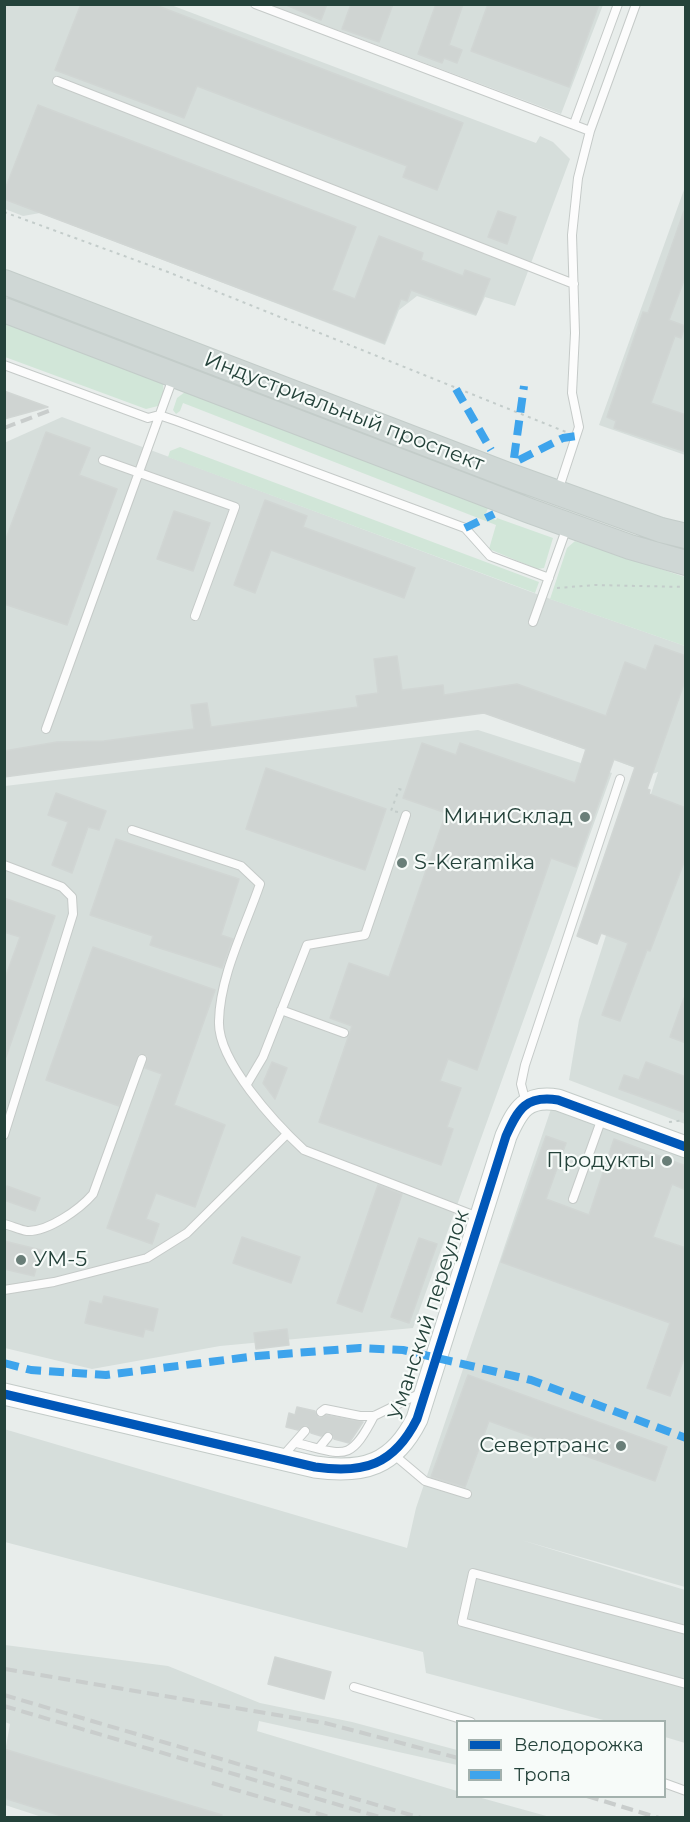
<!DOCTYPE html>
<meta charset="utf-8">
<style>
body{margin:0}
#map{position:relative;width:690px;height:1822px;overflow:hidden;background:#e8edeb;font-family:Montserrat,sans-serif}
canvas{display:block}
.frame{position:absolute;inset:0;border:6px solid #24423a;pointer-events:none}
.legend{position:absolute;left:456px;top:1720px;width:210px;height:78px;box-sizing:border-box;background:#f7fbf9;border:2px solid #a3b1ad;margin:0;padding:8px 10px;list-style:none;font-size:18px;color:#24423a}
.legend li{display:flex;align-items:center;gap:12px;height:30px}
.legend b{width:30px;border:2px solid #a3b1ad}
</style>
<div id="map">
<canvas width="690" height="1822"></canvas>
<div class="frame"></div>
<ul class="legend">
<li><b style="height:8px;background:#0057b8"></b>Велодорожка</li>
<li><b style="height:8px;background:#3ea4ec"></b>Тропа</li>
</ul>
</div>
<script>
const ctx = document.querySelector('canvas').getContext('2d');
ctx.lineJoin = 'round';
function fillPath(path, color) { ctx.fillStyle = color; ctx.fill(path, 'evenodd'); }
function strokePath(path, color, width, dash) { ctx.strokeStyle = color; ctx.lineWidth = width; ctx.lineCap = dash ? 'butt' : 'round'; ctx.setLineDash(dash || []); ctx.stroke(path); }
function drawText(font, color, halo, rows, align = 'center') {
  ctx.font = font + ' Montserrat,sans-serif'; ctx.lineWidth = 4.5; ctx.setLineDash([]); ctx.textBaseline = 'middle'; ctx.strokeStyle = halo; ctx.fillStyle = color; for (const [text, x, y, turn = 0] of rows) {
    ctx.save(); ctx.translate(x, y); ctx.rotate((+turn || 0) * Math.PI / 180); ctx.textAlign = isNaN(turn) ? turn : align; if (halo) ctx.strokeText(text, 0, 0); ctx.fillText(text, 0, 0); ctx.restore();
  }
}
fillPath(new Path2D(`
 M4 5H171L536 143 540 136 553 142 570 159 515 306 485 297 476 316 417 296 399 310 385 345 40 213 23 216 5 209Z
 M270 5H603L561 114Z
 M685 187V455L599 425Z
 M62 417 542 596 685 646V1124L569 1080 579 1020 658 772 652 774 484 713 5 777 4 443Z
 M478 730 612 773 413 1328 220 1346 92 1369 5 1348V786Z
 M551 1109 685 1158V1587L521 1540 685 1590V1743L665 1737 664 1722 607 1721 426 1673 423 1652 5 1542 4 1429 407 1548 416 1508Z
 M5 1645 168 1666 260 1703 352 1722 457 1750V1765L259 1721 257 1731 457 1791 458 1796 478 1797 550 1817 45 1818 5 1805V1752L10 1724 5 1722Z`), '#d6dedb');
fillPath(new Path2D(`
 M4 323 163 384 164 393 158 406 146 409 5 357Z
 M185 392 488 508 485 516 496 520 497 518 553 538 544 568 537 569 489 549 496 525 183 403 180 411 176 414 173 410 177 398Z
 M180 447 539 582 535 593 168 457 170 451Z
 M575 541 685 577V646L550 599 567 548Z`), '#d1e6d8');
const building = new Path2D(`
 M81 4H153L463 123 437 190 403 177 407 166 197 86 184 118 55 70Z
 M284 4H327L321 20Z
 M351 4H393L379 42 342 29Z
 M436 4H463L449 45 462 50 457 63 444 58 442 63 418 54Z
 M488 4H599L569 87 471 51Z
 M38 105 356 227 332 290 355 299 379 236 423 253 421 260 463 276 465 270 490 279 476 314 411 290 407 301 401 299 384 343 4 199V192Z
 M498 211 516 217 507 244 488 237Z
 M684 211 686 275 669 320 685 326 681 338 675 336 651 403 686 415V452L614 428 616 421 607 417 643 312 648 313Z
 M4 391 48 407 4 419Z
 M46 432 90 448 79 475 117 489 67 625 4 604V544Z
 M265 500 307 516 303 527 415 568 404 598 271 550 255 593 234 585Z
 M174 511 210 523 193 571 157 559Z
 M655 645 686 656V678L647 789 650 790 649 794 686 808V857L650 951 647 950 620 1021 602 1015 628 943 601 933 597 944 577 936 635 767 614 759 576 867 551 858 477 1070 448 1059 440 1081 461 1088 447 1127 453 1129 441 1165 319 1122 352 1026 330 1018 349 963 389 977 446 813 403 798 422 743 456 755 460 743 575 783 586 749 484 713 4 777V751L57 742 104 741 194 729 191 705 207 703 211 727 358 707 356 696 378 693 374 659 397 656 402 690 443 685 444 695 517 684 606 716 625 662 646 670Z
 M266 768 386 809 365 870 246 829Z
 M56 793 106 811 99 830 88 827 72 873 52 865 68 822 48 815Z
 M116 839 239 879 221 935 233 939 222 968 150 945 153 936 90 915Z
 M4 898 55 916 6 1057 4 981 20 937 4 932Z
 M93 947 215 990 174 1105 225 1125 195 1207 156 1193 146 1219 159 1224 152 1244 107 1228 162 1074 145 1068 147 1056 139 1054 119 1106 46 1080Z
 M684 998H686V1043L670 1037Z
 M272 1062 287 1068 275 1099 263 1083Z
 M646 1062 686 1077V1113L619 1089 624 1075 639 1080Z
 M546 1136 566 1143 546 1199 589 1215 614 1139 686 1166V1190L672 1184 653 1237 686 1248V1353L670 1396 647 1388 670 1323 501 1262Z
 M378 1185 402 1194 362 1312 337 1303Z
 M7 1186 40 1198 35 1211 4 1200Z
 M242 1237 300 1257 291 1283 233 1263Z
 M419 1238 437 1244 409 1323 391 1317Z
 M4 1241 41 1250 34 1276 4 1269Z
 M104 1296 158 1309 153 1331 145 1329 143 1337 85 1323 90 1301 102 1304Z
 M287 1329 289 1345 256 1349 254 1333Z
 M468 1375 667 1447 655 1481 489 1421 465 1487 431 1477Z
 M297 1407 315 1411 319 1418 326 1415 363 1422 349 1443 334 1439 330 1431 321 1436 311 1433 307 1425 298 1430 286 1427 289 1413 295 1415Z
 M275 1657 331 1672 324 1699 268 1684Z
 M4 1749 222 1815 221 1818H68L4 1798Z`);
fillPath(building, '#cfd4d2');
strokePath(building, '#d1d6d4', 1.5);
const lane = new Path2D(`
 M255 4 590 131
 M57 81 574 284
 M574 124 618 4
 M4 365 148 418 159 415 177 421 465 528 490 556 549 578
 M103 460 235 507 195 616
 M558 491 579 427 572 393 575 333 572 235 578 178 590 131 636 4
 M533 622 567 527
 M46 729 173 378
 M132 830 241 866 260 884C245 928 220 975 219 1021 217 1061 276 1124 304 1150L478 1217
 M4 865 62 887 72 897 73 914 4 1135
 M281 1010 344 1033
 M247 1084 263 1057 307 945 365 935 406 815
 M526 1103 521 1084 525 1065 620 779
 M573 1199 602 1118
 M4 1224C12 1226 20 1230 27 1231 48 1232 80 1209 93 1194L142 1059
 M4 1290 54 1282 147 1258 187 1233 287 1134
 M321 1412 325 1409 360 1416H374L421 1393
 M296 1443C344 1454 349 1464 374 1416
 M319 1448 328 1437
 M393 1454 425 1481 467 1494
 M282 1457 305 1431
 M686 1630 473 1573 462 1622 686 1684
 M354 1687 471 1722
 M664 1783 686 1791`);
const secondary = new Path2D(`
 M4 1394 315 1467C364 1474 394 1465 417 1419L506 1136C518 1109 526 1095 558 1100L686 1147`);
const primary = new Path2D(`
 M4 282 508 475 661 530 686 536
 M4 310 530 511 630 547 686 563`);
strokePath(lane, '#c5cac8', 10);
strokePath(secondary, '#c3cbc8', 23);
strokePath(primary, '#c3ccc9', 26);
strokePath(new Path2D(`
 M4 212 168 272 566 432
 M557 588 595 585 686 587
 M398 812 391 811 399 789 405 791
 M669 1122 686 1120`), '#c3ccca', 2, [3, 4.5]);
strokePath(lane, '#fcfcfc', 8);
strokePath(secondary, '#fcfcfc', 21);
strokePath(primary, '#cfd7d5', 24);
strokePath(new Path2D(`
 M4 428 51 410
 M5 1669 325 1723 458 1758
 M4 1695 421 1818
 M4 1706 383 1818
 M212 1783 333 1818
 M587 1796 659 1818`), '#c9cdcc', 4, [12, 6]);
strokePath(new Path2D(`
 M456 389 491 450
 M514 458 524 386
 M519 460 563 438 577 436
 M465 528 494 514
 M4 1363 31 1370 106 1375 257 1356 360 1348 403 1350 531 1380 686 1438`), '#3ea4ec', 8, [15, 8]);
strokePath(new Path2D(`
 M4 1394 315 1467C364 1474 394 1465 417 1419L506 1136C518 1109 526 1095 558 1100L686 1147`), '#0057b8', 9);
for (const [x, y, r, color] of [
 [585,817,6,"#697e78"],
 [402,863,6,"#697e78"],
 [667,1161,6,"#697e78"],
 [21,1260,6,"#697e78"],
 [621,1446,6,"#697e78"]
]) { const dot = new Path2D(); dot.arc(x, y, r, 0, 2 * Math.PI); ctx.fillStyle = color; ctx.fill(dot); strokePath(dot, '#f7fbf9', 2); }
drawText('21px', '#24423a', '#f7fbf9', [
 ["Индустриальный проспект",344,412,21],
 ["Уманский переулок",429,1315,-72]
]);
drawText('21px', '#24423a', '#f7fbf9', [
 ["МиниСклад",573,817],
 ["S-Keramika",414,863,"left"],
 ["Продукты",655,1161],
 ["УМ-5",33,1260,"left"],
 ["Севертранс",609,1446]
], 'right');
</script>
